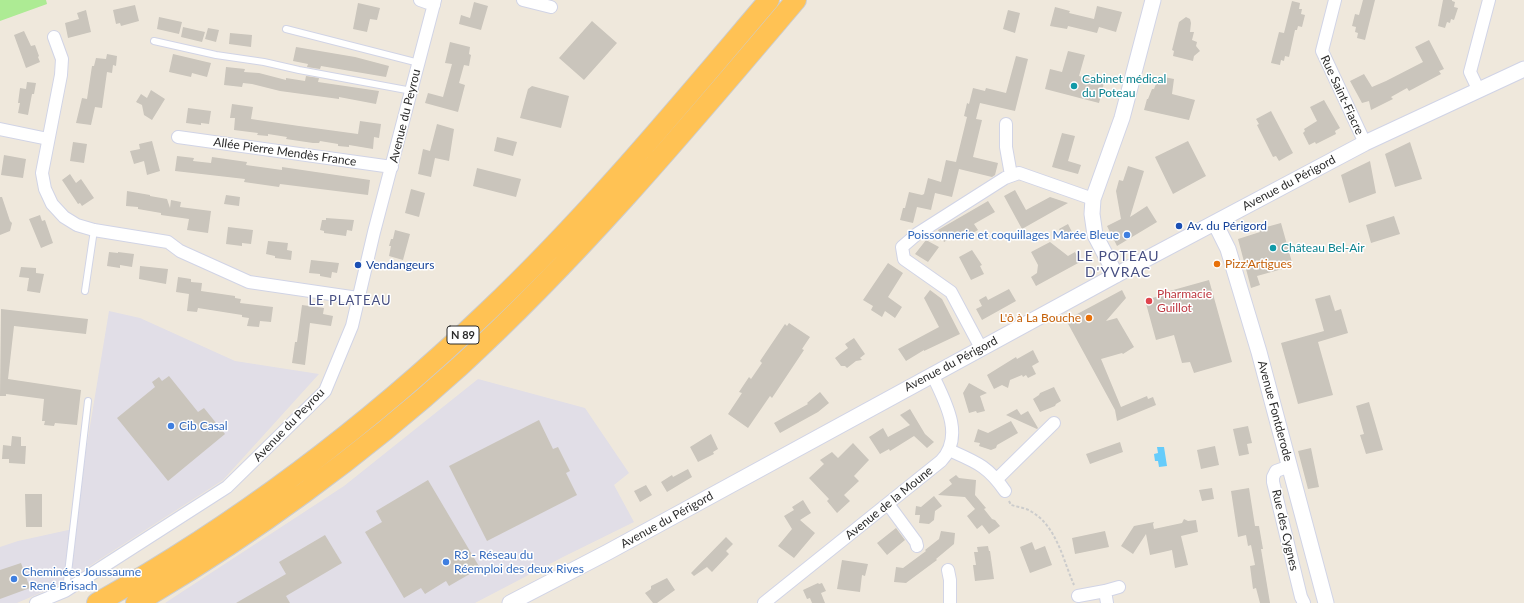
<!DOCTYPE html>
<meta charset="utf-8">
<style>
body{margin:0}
canvas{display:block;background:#efe8dc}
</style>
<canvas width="1524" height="603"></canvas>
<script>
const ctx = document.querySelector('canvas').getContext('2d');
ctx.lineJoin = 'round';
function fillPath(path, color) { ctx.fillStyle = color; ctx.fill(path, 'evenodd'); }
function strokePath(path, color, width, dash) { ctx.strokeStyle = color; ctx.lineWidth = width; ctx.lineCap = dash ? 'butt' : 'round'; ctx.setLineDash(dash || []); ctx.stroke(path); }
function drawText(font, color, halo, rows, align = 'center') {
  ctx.font = font + ' Lato,sans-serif'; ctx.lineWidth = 3; ctx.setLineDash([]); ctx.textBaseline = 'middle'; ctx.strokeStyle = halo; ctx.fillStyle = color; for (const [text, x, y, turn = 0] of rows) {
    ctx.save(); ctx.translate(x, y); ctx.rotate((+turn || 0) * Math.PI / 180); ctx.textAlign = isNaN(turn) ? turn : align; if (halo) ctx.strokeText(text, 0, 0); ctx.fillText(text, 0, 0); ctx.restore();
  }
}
fillPath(new Path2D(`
 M109 311 140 318 235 361 319 374 223 480 63 583 17 603H0V547L18 541 73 529Z
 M478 379 585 408 629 473 614 485 634 522 563 557 475 603H165L344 486Z`), '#e1dee7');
fillPath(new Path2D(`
 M0 0H46L47 4 0 21Z`), '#adeb94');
fillPath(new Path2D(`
 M1157 447H1164L1167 466 1159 467 1158 461H1155L1154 454 1158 453Z`), '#65ccfb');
fillPath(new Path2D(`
 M1363 0H1375L1365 40 1357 38 1358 33 1355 32 1356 27 1352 26 1355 14 1359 15Z
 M1443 0H1452V1L1455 2 1454 7 1458 8 1454 20 1451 19 1450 23 1447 22 1445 28 1438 26Z
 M1292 1 1300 3 1299 9H1302L1301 14 1305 15 1302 27 1298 26 1297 30H1295L1289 57 1285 56 1284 61 1281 60 1280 65 1271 63 1279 32 1284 33Z
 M474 2 488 6 481 30 459 24 461 15 470 18Z
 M358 3 380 8 377 20 370 19 367 32 353 29Z
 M135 5 139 21 121 26 120 23 116 24 113 10Z
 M1097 6 1122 12 1116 32 1099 27 1097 33 1068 26 1067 29 1050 26 1055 7 1070 11 1069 13 1094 19Z
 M86 10 91 32 68 38 65 23 79 19 77 13Z
 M1008 10 1020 13 1015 33 1003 29Z
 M159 17 182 22 179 34 157 29Z
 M1186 17 1190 19 1191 23 1190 32H1194L1192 40 1197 42 1196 46 1200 51 1194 56 1193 61 1173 56 1174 51 1172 50 1179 22Z
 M592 21 617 43 584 80 559 58Z
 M183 27 205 32 202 42 181 37Z
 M208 28 219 30 216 42 205 39Z
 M24 31 31 46 35 45 39 56 38 57 40 62 26 68 14 35Z
 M230 33 252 35 251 47 229 44Z
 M1429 40 1444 69 1439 71 1441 74 1409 91 1407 88 1391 97 1393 99 1371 110 1369 101 1362 103 1350 81 1364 74 1372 87 1386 81 1423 62 1415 47Z
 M450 42 470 47 469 54 471 55 469 66 464 65 459 83 465 85 458 112 425 103 428 93 443 97 452 64 445 63Z
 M296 47 355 57 389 66 386 77 321 66 320 69 307 67 308 64 293 61Z
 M1068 51 1085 55 1079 76 1104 83 1099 103 1045 89 1050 69 1062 72Z
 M107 54 117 56 116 66 113 65 112 73 107 72 102 108 95 107 91 125 76 123 82 98 87 99 92 66H94L96 58 106 59Z
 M173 54 211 63 207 77 192 73 191 77 169 72Z
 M1016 56 1028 59 1015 111 980 103 976 119 982 120 973 157 998 163 995 175 992 177 959 169 952 197 935 193 931 210 917 207 913 223 900 220 903 208H905L909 192 922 195 924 194 928 178 941 182 946 160 956 162 967 117 964 116 967 103 969 104 973 88 985 91 986 88 1006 93Z
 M226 67 245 69 244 72 259 73 286 80V78L305 81 306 76 319 78 318 82 379 91 376 104 339 97V99L280 91 252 84 243 83 242 87 224 85Z
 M1159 76 1174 79 1172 94 1195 100 1189 120 1144 110 1147 99H1148L1152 89H1154Z
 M27 82 36 83 34 94H32L28 115 18 113 20 103H18L20 88 26 89Z
 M532 86 569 96 561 128 520 118 528 89Z
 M151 90 165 99 152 120 144 115 142 105 136 102 141 94 147 98Z
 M1324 100 1340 128 1335 131 1336 134 1316 144 1315 142 1309 145 1303 133 1305 131 1304 129 1317 121 1310 107Z
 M232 104 253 107 251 119 299 126 358 134 360 121 381 124 379 138 374 137 373 149 349 145V147L338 146V144L320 141 319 143H313L286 139 287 137 268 134V136L257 135 258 133 234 130 235 118H230Z
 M188 108 211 111 209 124 201 123V125L186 123Z
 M1271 111 1293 153 1279 161 1276 156 1273 157 1257 125 1259 124 1256 119Z
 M437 124 454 129 449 161 435 158 431 177 418 174 423 149 430 151Z
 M1062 133 1075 136 1068 161 1081 165 1078 174 1052 167Z
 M497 137 517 142 513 156 494 151Z
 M152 141 160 171 147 175 144 161 134 164 130 151 140 149 139 144Z
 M1188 141 1206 176 1173 194 1155 157Z
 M73 142 87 144 84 163 70 161Z
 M1410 142 1422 179 1395 187 1385 154Z
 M4 155 26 159 23 178 1 175Z
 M177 156 194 158 193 161 211 163 212 157 247 162 246 165 282 170V167L370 180 368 195 280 184 279 187 244 182 245 179 175 171Z
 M1370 161 1376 193 1349 203 1341 175Z
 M1128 166 1144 171 1130 217 1147 206 1157 222 1117 246 1107 226 1121 219 1116 191 1119 180 1123 181Z
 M477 168 521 179 516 197 473 186Z
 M70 174 76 183 81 179 94 198 82 206 80 203 78 204 62 180Z
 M411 189 425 193 419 217 405 213Z
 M1015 190 1026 210 1050 197 1068 203 1022 229 1004 196Z
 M127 191 150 195V196L167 199 170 208 171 200 181 202 180 207 211 211 208 233 187 230 189 219 161 215V213L138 209V207L126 206Z
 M226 195 240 197 239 206 224 204Z
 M0 197H2L10 221 12 223 10 231 0 235Z
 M988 201 995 212 974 224 978 230 968 236 965 230 944 242 938 230Z
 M40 215 42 221 45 220 53 243 41 248 29 219Z
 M1394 216 1400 234 1371 243 1366 225Z
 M326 218 354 220 352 231 347 230 346 236 324 233V231L320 230 322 220H326Z
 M1281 223 1293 266 1257 276 1260 285 1251 288 1238 239 1260 232 1259 229Z
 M1068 224 1073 234 1064 238 1059 229Z
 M228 227 253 230 251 244 242 243V246L226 244Z
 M395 230 410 234 403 260 389 256 391 246H389L391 239H393Z
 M926 240 939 247 928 262 915 254Z
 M268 241 288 243 287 250 292 251 291 260 275 258V256L266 254Z
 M1050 242 1068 256 1075 252 1080 262 1036 286 1031 277 1037 273 1038 265 1031 252Z
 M972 250 982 265 980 266 984 274 971 280 959 257Z
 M109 252 118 253V252L134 254 132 267 120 265V268L107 266Z
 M311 260 339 263 337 273 332 272 331 278 320 276V274L309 273Z
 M888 263 903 273 888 297 902 307 895 318 885 311 882 317 871 310 873 306 863 300Z
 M140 266 168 269 166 284 139 279Z
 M21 267 36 268V273L44 274 40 293 27 291 29 278 19 277Z
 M178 277 191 279V282L202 283 201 291 235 296V298L241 299 240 303 273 307 271 322 260 321 259 327 247 326 249 318 242 317V315L198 308 197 312 187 311 189 294 176 292Z
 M1209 280 1232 362 1194 373 1190 362 1182 363 1174 335 1156 340 1145 300 1167 294 1166 292Z
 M1009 289 1016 301 982 320 976 309 982 306 979 300 986 296 988 300Z
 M930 290 942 299 960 334 924 351V350L906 361 898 349 939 327 924 298Z
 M1122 290 1126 298 1106 321 1117 318 1134 347 1123 354 1122 353 1101 359 1121 407 1147 396 1148 399 1153 397 1156 405 1117 421 1115 410 1066 320Z
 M1330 295 1335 311 1341 309 1348 333 1318 342 1333 395 1298 404 1281 343 1324 331 1315 299Z
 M302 305 324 308 323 314 333 316 331 326 310 323 305 365 292 363 295 342H297Z
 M1 309 88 319 86 334 14 326 8 379 81 390 77 425 55 423 54 426 44 425 45 421H42L44 399 6 394V396H0Z
 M789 323 810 337 802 349 804 350 772 398 770 396 748 428 728 414 742 393 739 392 749 377 751 379 762 363 760 361 785 324 787 326Z
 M854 338 865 354 860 358 862 360 856 361 847 368 845 366H841L835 358 848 348 845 344Z
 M1033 350 1039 362 1032 366 1036 374 1028 378 1026 375 1023 377 1022 375 1010 380 1008 388 1002 385 994 389 987 375 1016 357 1017 359Z
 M169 376 198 412 204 408 225 434 168 481 117 418 155 387 152 382 159 377 162 381Z
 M969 383 987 393 980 396 985 411 977 413 976 411 969 413 963 393Z
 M1054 387 1061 401 1056 404 1055 406 1040 412 1033 399 1039 395 1040 393Z
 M820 392 829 403 818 412 780 433 774 423 808 404 807 403Z
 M1369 402 1383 450 1366 454 1360 435 1364 434 1356 406Z
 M910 409 925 434 934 442 927 448 914 436 890 451 889 449 880 454 869 437 883 428 888 437 910 425 900 415Z
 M1017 409 1021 415 1028 411 1038 428 1037 429 1006 415Z
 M539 420 553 449 558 447 570 471 566 473 577 495 487 541 449 466Z
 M1011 421 1018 433 997 445 996 448 991 450 979 446 980 443 974 442 978 429 988 433Z
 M1248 426 1252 443 1247 444 1249 454 1239 456 1233 429Z
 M711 434 718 449 713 452 714 454 698 462 690 447Z
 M12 436 21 437V446H26L25 464 9 463V459H2L3 445 11 446Z
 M1120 442 1123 452 1090 464 1086 454Z
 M853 443 869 460 854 476 859 481 844 495 850 501 837 513 827 501 829 499 809 478 824 464 820 460 832 452 838 458Z
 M1215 446 1219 465 1201 469 1197 450Z
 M1311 448 1319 487 1308 489 1298 451Z
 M688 469 692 477 667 492 661 482 672 475 673 477Z
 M956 475 959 478 976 480 975 495 986 508 984 509 992 519 995 520 1000 526 989 534 982 525 977 529 967 516 975 509 965 497 938 495 952 484 949 480Z
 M428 480 480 568 449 586 446 581 425 594 421 588 404 598 365 532 382 522 376 511Z
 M646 485 652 495 640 502 634 491Z
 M1212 488 1214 499 1202 501 1199 490Z
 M1249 488 1255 526H1259L1263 549H1261L1270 603H1260L1256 588 1253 589 1250 566 1255 565 1251 545 1248 546 1246 535 1238 537 1231 491Z
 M25 494H42V527H26Z
 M934 496 942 506 935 511 934 520 929 524 919 523 920 515H915L916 506 921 507Z
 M803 500 811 513 800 520 815 533 794 558 778 546 792 529 784 516 794 510 792 507Z
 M1184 519 1188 521 1196 520 1198 532 1181 536 1188 565 1175 568 1172 550 1150 555 1146 534 1133 554 1121 546 1134 526 1154 522 1153 524 1154 529 1182 523Z
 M896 528 905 540 887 555 877 543Z
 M941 531 955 533 954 544 936 559 937 560 906 583 894 582 896 567 903 568 926 551 925 550 939 539Z
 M1105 531 1109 547 1075 554 1072 538Z
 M325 535 342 563 286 596 290 603H236L286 574 279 562Z
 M726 537 733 544 726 551 729 554 712 572 707 567 694 576 691 573Z
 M1032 542 1035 550 1045 546 1052 565 1030 573 1020 547Z
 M988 546 989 551H990L994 579 975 581 973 565H976L974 552H978L977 547Z
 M842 560 868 564 865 576 862 575 860 592 837 589Z
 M21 563 30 588 0 599V570Z
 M667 578 675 590 657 603H653L645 593 651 589V586Z
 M818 583 819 584 822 583 826 591 821 593 825 603H812L810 598 807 599 803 590Z`), '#cac5bc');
const service = new Path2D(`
 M286 29 419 63
 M154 41 216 55 264 62 299 70 412 91
 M85 291 94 230
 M66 590 88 401`);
const minor = new Path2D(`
 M420 0 434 5
 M523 0 551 7
 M1335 0 1322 51 1365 143
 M54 37 62 59 61 75 42 173 45 189 52 204 64 217 77 225 94 230 168 242 180 251 249 282 358 298
 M1478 89 1470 72 1489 0
 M1006 124V147L1011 175
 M0 129 48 139
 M178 137 392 167
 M981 348 951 292 904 259 902 247 917 234 1005 178 1019 173 1093 199
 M949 450C976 462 988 466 1005 491
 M1290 466 1276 471 1273 477V482L1301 597 1304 603
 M997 479 1054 423
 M888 504 916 542 917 546
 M948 570 950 580V603
 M1105 591 1119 587
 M1078 596 1105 591 1107 603
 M36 603 65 591 227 487 325 391 352 326 374 232 435 0
 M764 603 941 461C965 436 945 401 932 374`);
const tertiary = new Path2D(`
 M1215 223 1228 249 1259 352 1326 603
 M1116 275 1095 235 1092 214 1093 199 1122 118 1153 0
 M510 603 608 552 1116 275 1365 143 1524 69`);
const trunk = new Path2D(`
 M97 603C240 523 370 424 488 311 589 215 679 106 769 0
 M136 603C249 537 363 454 460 366 582 254 689 126 796 0`);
strokePath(service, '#d1d4e6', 8);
strokePath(minor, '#d1d4e6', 14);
strokePath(tertiary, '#d1d4e6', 17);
strokePath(trunk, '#ccc', 22);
strokePath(new Path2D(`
 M1009 501 1011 505C1018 507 1026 508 1032 512 1057 527 1063 560 1074 585`), '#ccc', 2, [3, 2]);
strokePath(service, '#fff', 6);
strokePath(minor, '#fff', 12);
strokePath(tertiary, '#fff', 15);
strokePath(trunk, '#ffc254', 20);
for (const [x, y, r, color] of [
 [1074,86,4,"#0f9aa8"],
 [1179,226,4,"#1a4fb4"],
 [1127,235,4,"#3f7fe0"],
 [1273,248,4,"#0f9aa8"],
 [1217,264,4,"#e8710a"],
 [358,265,4,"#1a4fb4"],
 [1149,301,4,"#e0444e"],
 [1089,318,4,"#e8710a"],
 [171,426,4,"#3f7fe0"],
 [446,562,4,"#3f7fe0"],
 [14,579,4,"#3f7fe0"]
]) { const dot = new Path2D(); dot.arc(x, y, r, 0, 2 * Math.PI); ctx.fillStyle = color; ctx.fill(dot); strokePath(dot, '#fff', 1.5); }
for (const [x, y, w] of [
 [463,335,32]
]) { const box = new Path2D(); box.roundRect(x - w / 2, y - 9, w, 18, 3); ctx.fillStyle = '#fff'; ctx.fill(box); strokePath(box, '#2c2c2c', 1); }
drawText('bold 11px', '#2c2c2c', null, [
 ["N 89",463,335]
]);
drawText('12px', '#0d838f', '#fff', [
 ["Cabinet médical",1082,79],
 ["du Poteau",1082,93],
 ["Château Bel-Air",1281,248]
], 'left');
drawText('12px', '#2c2c2c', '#fff', [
 ["Rue Saint-Fiacre",1342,95,65],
 ["Avenue du Peyrou",405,116,-76],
 ["Allée Pierre Mendès France",285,152,8],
 ["Avenue du Périgord",1289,183,-28],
 ["Avenue du Périgord",951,364,-28],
 ["Avenue Fontderode",1275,411,75],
 ["Avenue du Peyrou",289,425,-46],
 ["Avenue de la Moune",889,503,-39],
 ["Avenue du Périgord",667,520,-29],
 ["Rue des Cygnes",1285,530,77]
]);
drawText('12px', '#164399', '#fff', [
 ["Av. du Périgord",1187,226],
 ["Vendangeurs",366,265]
], 'left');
drawText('12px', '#366cbe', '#fff', [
 ["Poissonnerie et coquillages Marée Bleue",1119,235,"right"],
 ["Cib Casal",179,426],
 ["R3 - Réseau du",454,555],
 ["Réemploi des deux Rives",454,569],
 ["Cheminées Joussaume",22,572],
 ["- René Brisach",22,586]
], 'left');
drawText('12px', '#c56008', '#fff', [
 ["Pizz'Artigues",1225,264],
 ["L'ô à La Bouche",1081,318,"right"]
], 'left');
drawText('12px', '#be3a42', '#fff', [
 ["Pharmacie",1157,294],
 ["Guillot",1157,308]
], 'left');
ctx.letterSpacing = '1px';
drawText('13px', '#474f82', '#fff', [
 ["LE PLATEAU",350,301]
]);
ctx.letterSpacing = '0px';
ctx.letterSpacing = '1px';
drawText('14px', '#474f82', '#fff', [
 ["LE POTEAU",1118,256],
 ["D'YVRAC",1118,272]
]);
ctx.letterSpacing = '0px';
</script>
